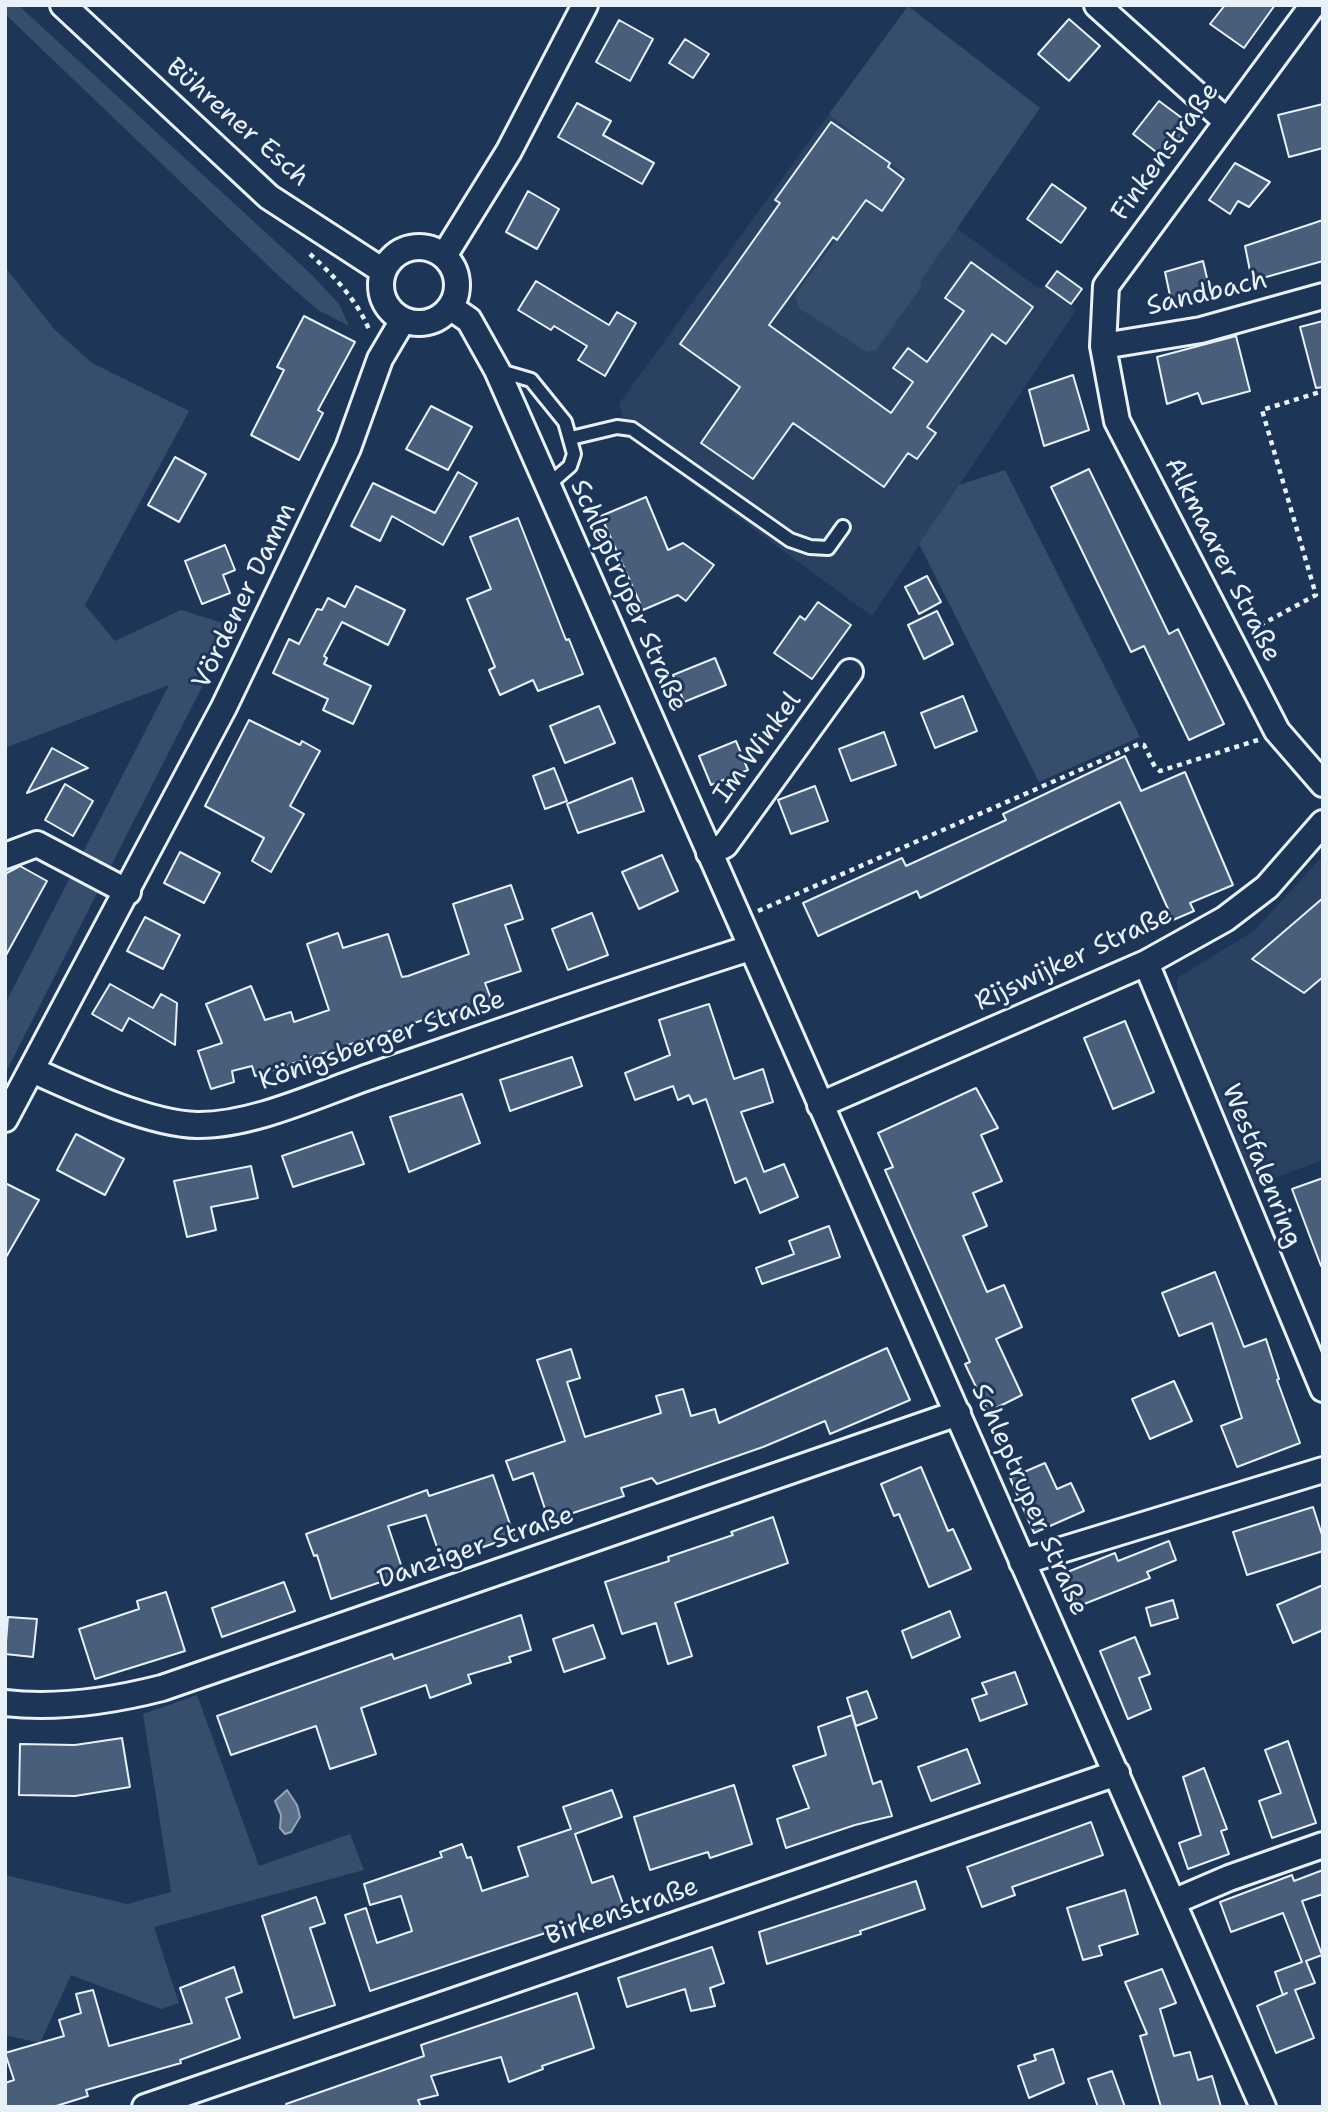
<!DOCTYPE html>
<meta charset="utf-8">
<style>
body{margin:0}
#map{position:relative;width:1328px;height:2112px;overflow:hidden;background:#1d3557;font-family:"Shantell Sans",sans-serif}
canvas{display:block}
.frame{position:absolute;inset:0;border:7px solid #e8f1f8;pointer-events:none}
</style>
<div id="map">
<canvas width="1328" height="2112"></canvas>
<div class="frame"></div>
</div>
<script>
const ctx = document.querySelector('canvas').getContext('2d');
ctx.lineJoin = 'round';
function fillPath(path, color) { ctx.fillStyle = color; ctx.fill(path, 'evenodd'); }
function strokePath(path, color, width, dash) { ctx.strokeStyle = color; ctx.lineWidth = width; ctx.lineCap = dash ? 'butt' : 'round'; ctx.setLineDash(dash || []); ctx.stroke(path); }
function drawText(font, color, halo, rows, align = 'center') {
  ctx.font = font + ' "Shantell Sans",sans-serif'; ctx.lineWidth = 6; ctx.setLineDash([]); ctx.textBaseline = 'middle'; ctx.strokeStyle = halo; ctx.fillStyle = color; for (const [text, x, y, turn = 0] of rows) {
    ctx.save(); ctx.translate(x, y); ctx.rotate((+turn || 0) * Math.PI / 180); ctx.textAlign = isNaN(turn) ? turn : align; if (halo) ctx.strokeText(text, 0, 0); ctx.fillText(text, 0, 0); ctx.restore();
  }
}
fillPath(new Path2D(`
 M829 114 962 220 957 228 1038 288 1046 286 1076 310 872 616 628 437 619 404Z
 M1323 856V1160L1255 1185 1177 996V978L1254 931Z`), '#2a4162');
fillPath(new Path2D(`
 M5 5H18L312 275 339 304 349 326 318 310 282 279 5 14Z
 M908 6 1040 108 920 282 922 286 876 350 867 352 799 308 795 295 866 200 882 211 906 176 829 114Z
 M5 267 54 329 92 363 189 411 85 605 115 641 181 610 233 626 5 1074V1004L169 685 5 748Z
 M1005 470 1140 737 1039 782 919 544 959 485Z
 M197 1695 259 1866 350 1834 364 1870 154 1927 179 2003 161 2009 71 1975 40 2043 5 2035V1875L127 1904 171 1892 143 1714Z`), '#374d6c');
const water = new Path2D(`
 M287 1790 297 1805 300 1817 291 1832 285 1834 280 1828 281 1815 275 1801Z`);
fillPath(water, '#5d7089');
strokePath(water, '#95a4b5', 2);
const building = new Path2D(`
 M1225 5H1275L1244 48 1210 24Z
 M1069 19 1100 46 1069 81 1038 54Z
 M619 20 653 39 630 81 596 62Z
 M685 39 709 54 693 78 669 63Z
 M1159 101 1190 124 1164 158 1133 134Z
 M577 103 611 121 603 135 654 163 642 184 558 137Z
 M1323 104V148L1289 157 1278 115Z
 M831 122 890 163 888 167 904 179 882 211 866 200 837 240 833 237 769 325 891 413 913 382 893 368 908 348 927 362 964 311 945 298 971 262 1033 307 1006 344 992 334 927 427 936 433 917 459 908 453 884 487 793 423 753 479 701 443 740 387 680 344 780 203 775 200Z
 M1235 163 1270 182 1249 207 1238 201 1230 214 1209 200Z
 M1052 184 1086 208 1061 243 1027 219Z
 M528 191 559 209 537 249 506 232Z
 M1323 220V261L1252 281 1245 246Z
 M1203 261 1211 295 1172 305 1165 272Z
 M1057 271 1082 289 1071 304 1046 286Z
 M536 281 609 325 617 312 636 323 605 376 578 360 587 346 554 326 551 330 518 310Z
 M304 316 355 342 318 410 323 413 299 460 251 435 284 370 277 367Z
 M1323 321V387L1316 388 1300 327Z
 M1236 336 1250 391 1202 404 1198 393 1167 404 1157 357Z
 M1073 375 1089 430 1044 446 1029 390Z
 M431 406 472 427 448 470 406 449Z
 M175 457 206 474 179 522 148 505Z
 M1089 469 1169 634 1178 629 1224 724 1189 740 1144 646 1131 652 1051 487Z
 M458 472 477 483 443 545 392 516 380 541 351 526 373 483 435 513Z
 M646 497 668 550 683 543 714 565 686 601 678 595 643 610 601 516Z
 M518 518 566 640 569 639 583 674 538 691 533 680 500 695 489 670 495 667 467 599 491 589 470 537Z
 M225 545 235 570 223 575 230 593 202 604 185 561Z
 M927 576 941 602 919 614 905 587Z
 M356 586 405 610 388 645 342 622 324 656 327 658 324 664 371 686 353 724 323 710 328 699 273 673 289 639 299 644 317 609 322 610 328 598 345 607Z
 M818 602 851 625 812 679 774 653 800 616 805 620Z
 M937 611 953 644 924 659 908 625Z
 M715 658 726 685 684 702 673 675Z
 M963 696 977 731 935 748 921 713Z
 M599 706 615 743 565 763 550 726Z
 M249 720 300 745 302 741 320 751 290 806 304 814 271 872 252 861 264 838 205 806Z
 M884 732 896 765 851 781 839 749Z
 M736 741 748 770 711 785 699 756Z
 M52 748 88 768 27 793Z
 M1125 756 1141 791 1185 772 1233 885 1190 903 1194 911 1173 920 1120 802 920 898 917 891 818 936 803 903 902 858 906 866 1006 820 1003 814Z
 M554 768 567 801 545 809 533 776Z
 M632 778 644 811 578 833 567 804Z
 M65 784 93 801 73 836 45 820Z
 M815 786 828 821 791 834 778 800Z
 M180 852 220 873 204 903 164 883Z
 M662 855 678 891 639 909 622 872Z
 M20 866 47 881 5 957V874Z
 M511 885 523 919 505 925 521 971 485 983 493 1004 450 1020 447 1012 255 1076 252 1066 232 1071 234 1082 211 1089 198 1051 222 1043 206 1004 251 986 265 1020 291 1012 294 1022 329 1010 307 944 338 933 343 948 388 934 402 977 408 976 469 954 453 904Z
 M1323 898V977L1304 993 1252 959Z
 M592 913 608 955 568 970 552 929Z
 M145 917 180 935 163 969 127 951Z
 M110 984 153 1008 161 994 177 1003 175 1045 129 1018 122 1031 92 1014Z
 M709 1004 734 1079 763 1069 773 1102 741 1112 764 1172 784 1164 798 1197 760 1213 746 1178 735 1183 706 1099 693 1104 689 1095 678 1100 673 1086 635 1100 625 1073 670 1055 659 1020Z
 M1125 1021 1154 1092 1113 1109 1084 1038Z
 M572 1057 582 1086 510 1111 500 1080Z
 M976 1088 998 1128 981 1135 1002 1181 973 1193 987 1226 963 1236 987 1292 1004 1285 1022 1327 996 1339 1022 1395 988 1412 965 1364 970 1362 885 1170 893 1167 878 1133Z
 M462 1094 480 1143 409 1172 390 1117Z
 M352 1132 364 1164 293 1187 282 1156Z
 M76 1134 124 1159 105 1195 57 1170Z
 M251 1166 258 1198 211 1207 216 1230 187 1237 174 1181Z
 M1323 1178V1266H1321L1292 1189Z
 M5 1183 39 1200 5 1259Z
 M829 1226 840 1257 762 1284 756 1268 794 1254 789 1241Z
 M1215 1272 1244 1347 1266 1339 1279 1379 1277 1380 1300 1443 1237 1467 1221 1426 1242 1418 1212 1323 1179 1336 1162 1293Z
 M887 1348 910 1400 830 1434 825 1421 763 1447 657 1484 652 1478 621 1488 624 1496 549 1521 533 1473 513 1480 506 1461 565 1441 537 1360 571 1349 580 1378 567 1382 585 1437 661 1413 656 1396 683 1389 691 1416 715 1409 719 1423Z
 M1174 1381 1192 1421 1150 1439 1132 1399Z
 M1045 1463 1057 1489 1071 1483 1084 1511 1034 1533 1010 1478Z
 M921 1467 948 1531 953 1529 971 1569 929 1587 899 1514 894 1516 881 1484Z
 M493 1475 514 1536 442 1562 426 1515 388 1526 404 1574 331 1599 317 1555 314 1556 306 1534 427 1490 429 1496Z
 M1313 1507 1323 1538V1551L1247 1575 1233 1532Z
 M773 1517 788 1563 675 1603 692 1656 668 1664 656 1623 622 1634 605 1582 669 1561 668 1557 733 1535 731 1532Z
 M1169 1541 1176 1560 1147 1572 1150 1578 1079 1606 1065 1573 1115 1553 1118 1561Z
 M284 1582 295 1611 222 1637 212 1608Z
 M1323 1585V1630L1293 1643 1277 1605Z
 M166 1592 185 1651 95 1679 79 1629 139 1609 137 1601Z
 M1173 1600 1178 1618 1151 1626 1146 1608Z
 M950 1611 960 1637 912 1658 902 1631Z
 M521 1615 531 1650 509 1657 511 1662 468 1675 471 1683 430 1698 426 1685 361 1708 376 1754 330 1769 316 1726 231 1755 217 1716 392 1654 394 1659Z
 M8 1617 37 1619 33 1657 5 1654Z
 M593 1625 605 1658 564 1672 553 1639Z
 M1135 1637 1150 1674 1139 1678 1151 1709 1128 1719 1100 1651Z
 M1015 1672 1027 1704 980 1721 972 1699 987 1694 982 1683Z
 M867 1691 877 1718 856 1726 847 1698Z
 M852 1715 873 1784 881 1781 892 1816 855 1825 786 1848 777 1819 809 1808 793 1766 826 1755 818 1727Z
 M122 1738 130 1787 75 1796 19 1795 20 1744 75 1745Z
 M1288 1741 1316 1823 1272 1838 1259 1801 1281 1793 1265 1750Z
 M967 1749 980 1783 931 1801 918 1767Z
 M1204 1768 1227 1829 1221 1831 1229 1854 1188 1869 1179 1843 1201 1835 1183 1777Z
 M734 1785 752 1844 710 1858 708 1852 650 1870 634 1817Z
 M612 1790 622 1817 575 1834 592 1883 613 1876 624 1907 370 1991 345 1915 366 1908 377 1943 412 1931 401 1896 370 1905 364 1884 442 1857 440 1852 462 1844 467 1858 471 1857 482 1891 528 1876 518 1847 571 1829 563 1807Z
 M1091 1822 1103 1855 1012 1887 1015 1895 982 1907 967 1867Z
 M1323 1870V1894L1302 1901 1322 1955 1306 1961 1315 1983 1295 1990 1314 2038 1276 2053 1257 2006 1287 1993 1283 1995 1275 1972 1302 1962 1283 1913 1231 1932 1220 1902 1292 1875 1294 1881Z
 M916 1881 925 1909 860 1931 861 1934 767 1964 759 1932Z
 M1125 1890 1138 1934 1099 1946 1102 1955 1083 1960 1067 1908Z
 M316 1897 325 1923 310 1928 335 2005 294 2018 262 1916Z
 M712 1947 724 1983 710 1988 715 2006 691 2011 685 1989 627 2007 618 1978Z
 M234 1967 242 1992 226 1998 240 2038 180 2060 181 2063 86 2090 88 2096 53 2107H5V2083L14 2080 5 2053 64 2036 59 2020 81 2013 76 1994 93 1990 109 2046 192 2023 180 1988Z
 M1162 1969 1176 2003 1160 2009 1174 2056 1190 2052 1198 2080 1212 2076 1221 2107H1161L1140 2036 1147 2034 1125 1982Z
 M577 1993 594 2048 542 2066 543 2069 509 2082 501 2057 431 2076 438 2095 418 2100 421 2107H287L286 2104 424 2056 421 2045Z
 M1053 2049 1064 2083 1029 2098 1018 2066 1036 2060 1034 2055Z
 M1112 2071 1125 2107H1098L1088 2079Z`);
fillPath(building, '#495e7a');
strokePath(building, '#e8f1f8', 2);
const service = new Path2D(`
 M497 370 531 380 565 422 574 454 570 466 547 486
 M571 438 617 427 632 429 790 540 810 547 828 548 843 527`);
const minor = new Path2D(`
 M63 5 269 197 383 271
 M1097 5 1225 120
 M1313 5 1106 286 1103 346 1117 421 1277 731 1323 784
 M381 285a38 38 0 1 1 76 0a38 38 0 1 1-76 0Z
 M444 256 509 151 585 5
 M450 307 469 320 497 370 1263 2107
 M1103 346 1201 330 1323 296
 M709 853 725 845 850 672
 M5 856 37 844 128 892
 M1146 963 1323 1389
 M32 1070C76 1090 149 1124 197 1125 253 1126 321 1093 374 1075 499 1032 624 988 750 948
 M820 1105 1146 963 1225 919 1267 887 1323 823
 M5 1119 224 707 348 448 380 359 403 320
 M1022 1562 1323 1470
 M5 1703C58 1709 111 1701 162 1688L958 1413
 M1173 1902 1229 1878 1323 1845
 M145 2107 1117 1773`);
strokePath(service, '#e8f1f8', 18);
strokePath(minor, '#e8f1f8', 30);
strokePath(new Path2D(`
 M310 254C334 276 358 301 370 332
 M1251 630 1316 595 1262 410 1323 391
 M758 911 1139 744 1144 745 1155 767 1160 771 1258 740`), '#e8f1f8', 4.5, [5, 5]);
strokePath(service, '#1d3557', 12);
strokePath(minor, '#1d3557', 24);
drawText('26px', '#e8f1f8', '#1d3557', [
 ["Bührener Esch",237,123,41],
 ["Finkenstraße",1166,152,-54],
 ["Sandbach",1207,294,-13],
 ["Alkmaarer Straße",1222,560,63],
 ["Vördener Damm",245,596,-64],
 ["Schleptruper Straße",628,596,66],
 ["Im Winkel",758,748,-54],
 ["Rijswijker Straße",1074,959,-25],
 ["Königsberger Straße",382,1041,-19],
 ["Westfalenring",1261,1166,68],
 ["Schleptruper Straße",1029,1500,66],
 ["Danziger Straße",476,1548,-19],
 ["Birkenstraße",622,1912,-19]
]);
</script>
